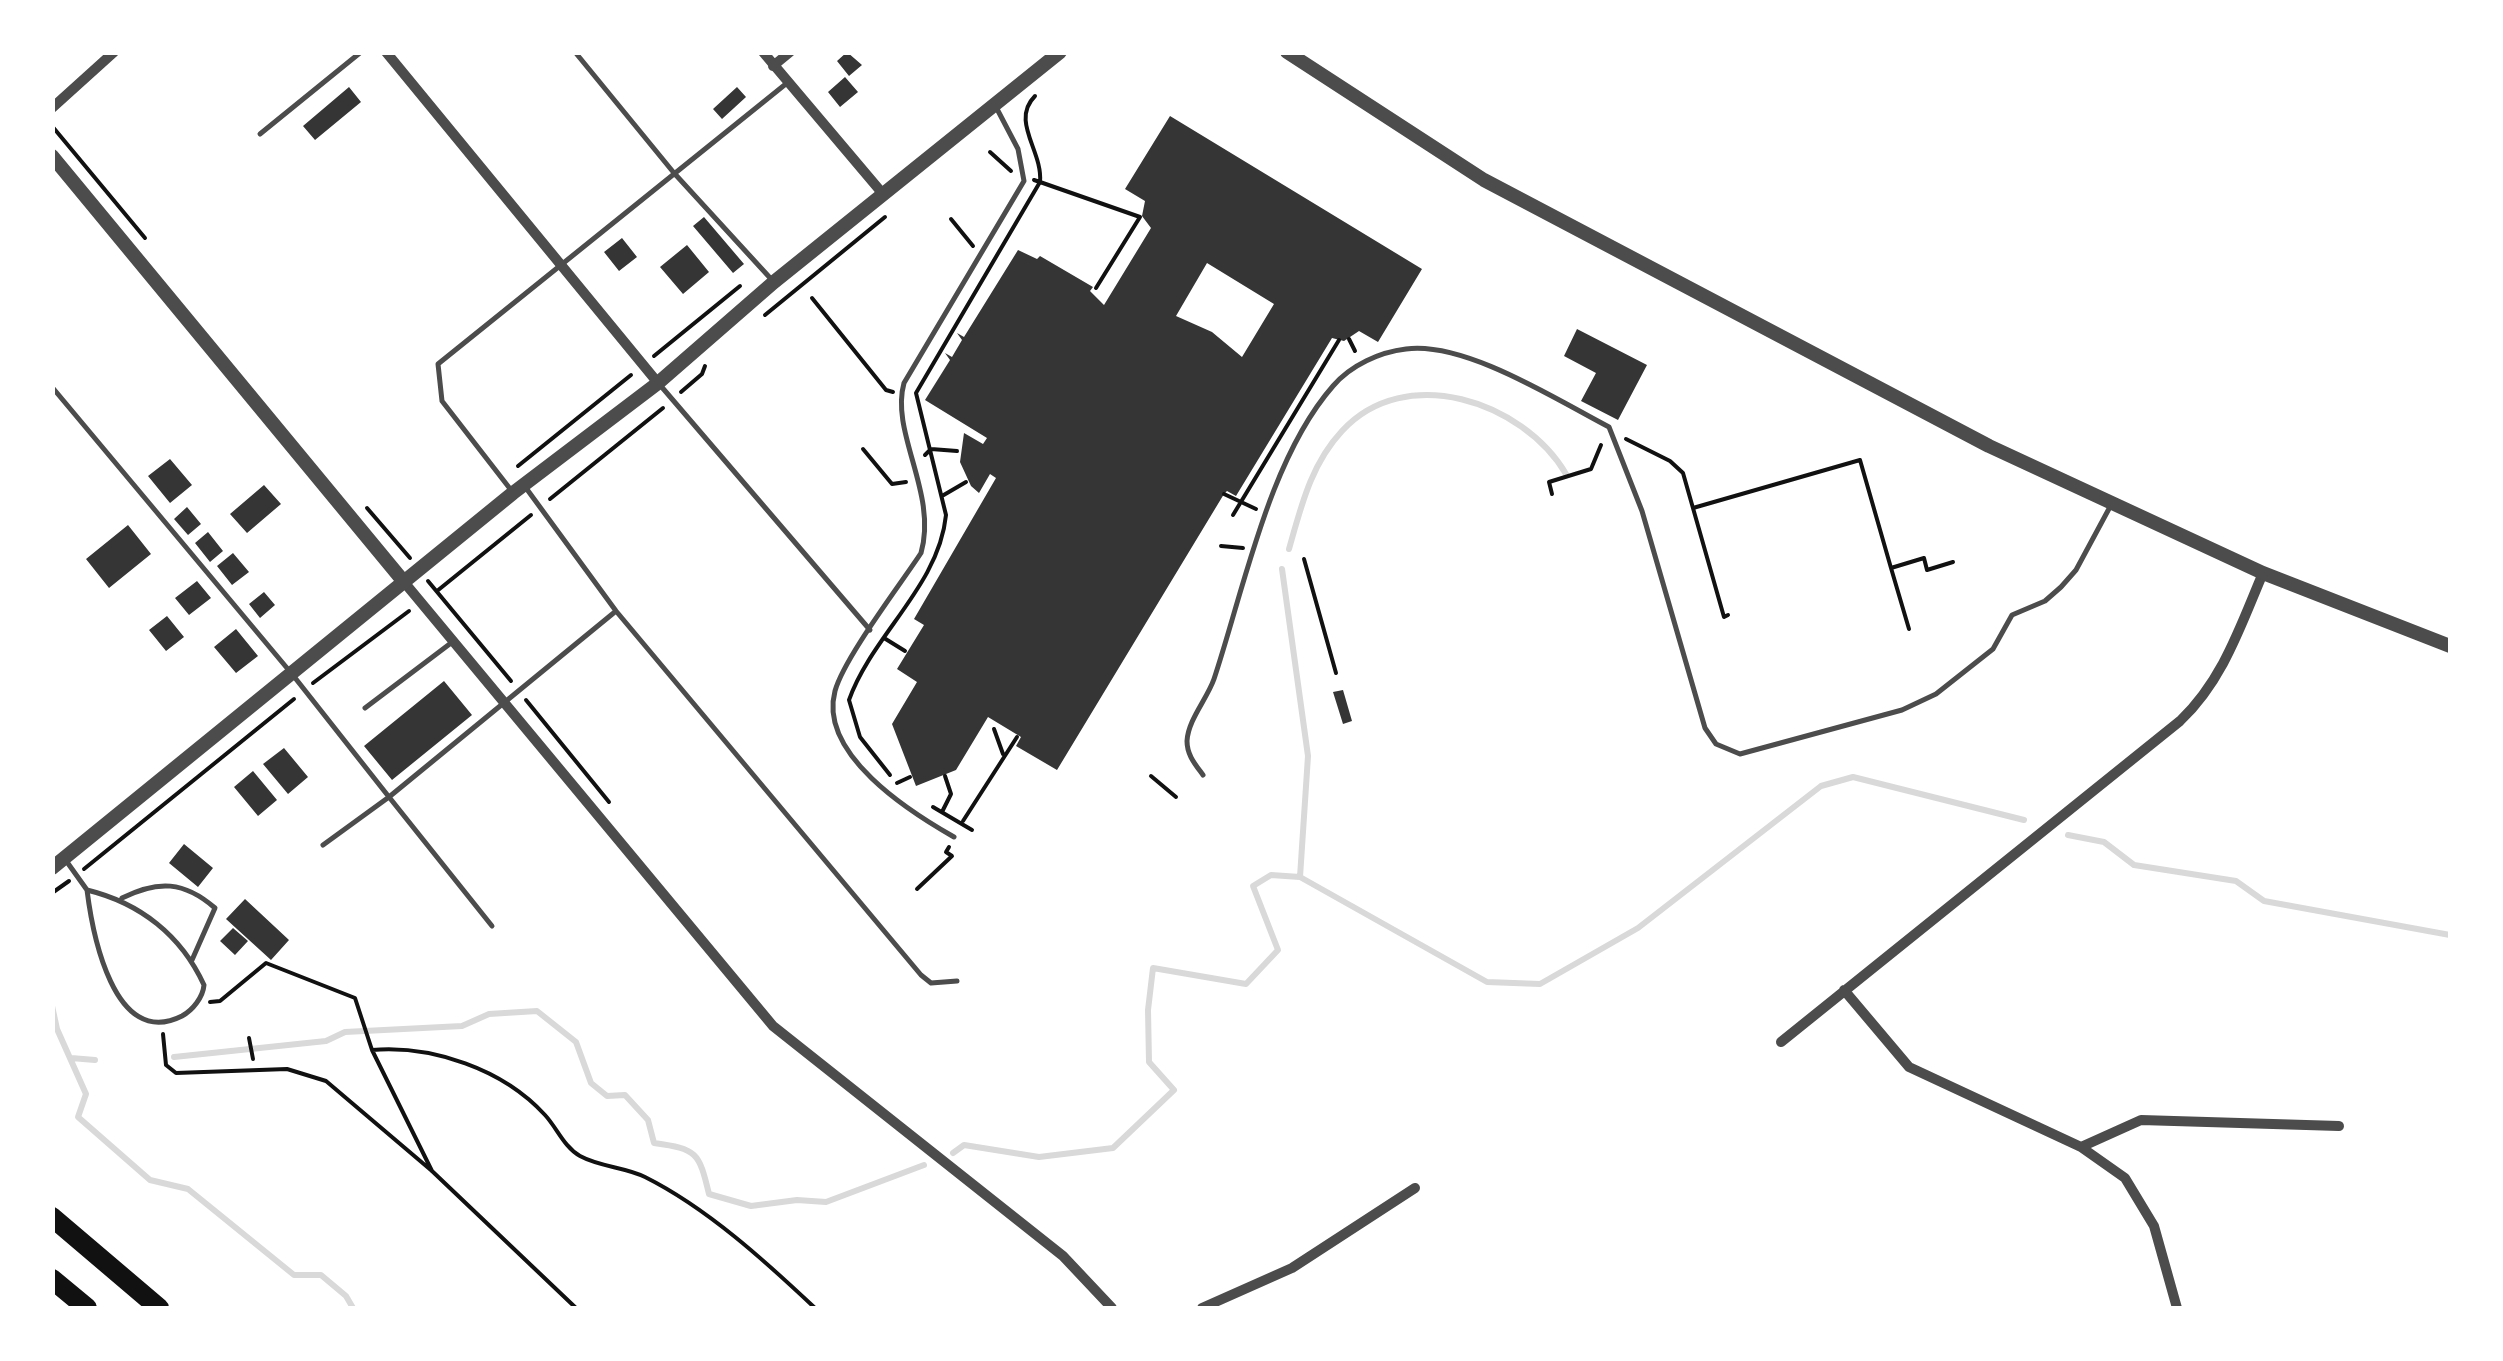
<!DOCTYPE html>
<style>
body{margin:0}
#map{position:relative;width:2503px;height:1361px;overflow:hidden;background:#fff;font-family:"Alegreya Sans",sans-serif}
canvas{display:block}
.frame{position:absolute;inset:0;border:55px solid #fff;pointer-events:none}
</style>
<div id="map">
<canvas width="2503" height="1361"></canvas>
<div class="frame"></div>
</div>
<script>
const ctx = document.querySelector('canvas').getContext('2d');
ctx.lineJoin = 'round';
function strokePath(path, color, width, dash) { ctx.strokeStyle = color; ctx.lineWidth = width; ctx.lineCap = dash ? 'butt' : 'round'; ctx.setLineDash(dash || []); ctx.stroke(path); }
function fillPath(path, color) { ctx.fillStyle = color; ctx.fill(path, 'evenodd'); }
strokePath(new Path2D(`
 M1289 549C1301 507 1311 464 1342 431 1405 362 1523 401 1566 474
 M1282 569 1308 756 1300 877
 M2068 835 2104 842 2134 865 2236 881 2264 901 2450 935
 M52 1006 57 1029 86 1094 78 1117 150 1180 188 1189 294 1275H321L346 1296 353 1308
 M174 1057 326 1041 345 1032 462 1026 489 1014 537 1011 576 1042 591 1083 607 1096 625 1095 648 1120 654 1143C697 1149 699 1152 709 1194L751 1206 797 1200 826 1202 924 1165
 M71 1058 95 1060
 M953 1153 964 1145 1039 1157 1113 1148 1174 1090 1149 1062 1148 1010 1153 968 1246 984 1278 950 1253 886 1271 875 1300 877 1487 982 1540 984 1638 928 1821 786 1853 777 2024 820`), '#d9d9d9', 6);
fillPath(new Path2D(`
 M847 52 862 65 849 76 837 61Z
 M845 77 858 92 840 107 828 92Z
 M349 87 361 102 315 140 303 126Z
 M737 87 746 97 722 119 713 109Z
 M1170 116 1422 269 1378 342 1359 331 1344 341 1332 338 1236 496 1227 491 1224 494 1057 770 1016 746 1021 737 988 717 956 770 916 786 892 724 917 682 897 669 924 625 914 619 996 478 990 474 979 493 971 486 960 462 964 433 983 444 987 438 925 400 950 360 945 353 952 357 962 340 957 333 964 337 1018 250 1037 259 1040 256 1093 287 1090 291 1104 305 1151 228 1142 216 1145 201 1125 189ZM1207 263 1274 304 1242 357 1212 332 1176 316Z
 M704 217 744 264 733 273 693 226Z
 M622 238 637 257 619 271 604 252Z
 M687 245 709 272 683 294 660 267Z
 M1577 329 1647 365 1618 420 1581 401 1596 373 1564 356Z
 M170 459 192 485 170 503 148 476Z
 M264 485 281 504 247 533 230 514Z
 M187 507 201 524 188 535 174 519Z
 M128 525 151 554 109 588 86 559Z
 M208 532 223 551 210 562 195 543Z
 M233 553 249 572 232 585 217 566Z
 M197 581 211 598 189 615 175 598Z
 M264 592 275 605 260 618 249 604Z
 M167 616 184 637 166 651 149 630Z
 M236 629 258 656 236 673 214 647Z
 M444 681 472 715 392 780 364 746Z
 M1343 690 1352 721 1343 724 1333 692Z
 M284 748 308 777 288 794 263 764Z
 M253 771 277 800 258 816 234 787Z
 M184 844 213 868 198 887 169 863Z
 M245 899 289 940 271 960 226 919Z
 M233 928 248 941 235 955 220 941Z`), '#353535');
strokePath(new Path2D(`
 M1035 96C1010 121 1043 151 1040 182L1140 217 1096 288
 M52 126 145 238
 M990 152 1011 171
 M951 219 973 246
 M812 298 886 390 893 392
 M765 315 885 217
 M1349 339 1355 351
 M654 356 740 286
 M681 392 702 374 705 366
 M1626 439 1670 461 1683 473 1724 617 1728 615
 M863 449 892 484 906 482
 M925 455 931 449 957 451
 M518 466 631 375
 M1224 494 1256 509
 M1552 494 1549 482 1591 469 1601 445
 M942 496 966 482
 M550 499 663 408
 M367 508 410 558
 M1693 508 1860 460 1891 568
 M1233 515 1339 340
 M1221 546 1243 548
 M1304 559 1336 673
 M428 581 511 681
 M437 591 531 515
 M1909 629 1891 568 1924 558 1927 570 1953 562
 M884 638 905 651
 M313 683 409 611
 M526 700 609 802
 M994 729 1003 754
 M890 775 860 737 849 700C872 635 939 586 946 515L916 393 1040 182 1034 180
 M1151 776 1176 797
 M897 783 910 777
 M933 807 972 830
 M942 812 951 794 945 776
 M963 821 1017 737
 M84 869 294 699
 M917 889 952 856 946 852 949 847
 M52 893 69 881
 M210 1002 220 1001 266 963 355 998 372 1050C432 1045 503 1069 545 1115 557 1128 564 1147 580 1156 600 1167 625 1167 645 1177 707 1208 765 1261 815 1308
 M163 1034 166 1065 176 1073 287 1069 326 1081 432 1171 576 1308
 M249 1038 253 1059
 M372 1050 432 1171`), '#111', 4);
strokePath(new Path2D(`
 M575 52 674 173 772 280
 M260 134 361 52
 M660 385 870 630
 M52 387 292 674 389 797 616 611
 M526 488 616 611 921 975 931 983 957 981
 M511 490 442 401 438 364 787 83
 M365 708 451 643
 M1203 775C1195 764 1187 755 1187 741 1188 720 1207 699 1214 679 1244 589 1269 459 1333 386 1351 365 1380 352 1406 349 1465 341 1557 400 1609 427L1642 511 1705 728 1716 744 1740 754 1902 710 1936 694 1993 649 2012 615 2045 601 2061 587 2076 570 2111 505
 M954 837C910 812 818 754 835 691 844 658 900 585 921 553 938 493 890 433 904 383L1024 181 1018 149 996 107
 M323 845 389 797 492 926
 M67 862 87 890C140 903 181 935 204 985 203 997 193 1010 182 1016 113 1051 92 930 87 890
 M122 898C158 880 184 881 215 908L192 960`), '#4c4c4c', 5);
strokePath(new Path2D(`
 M386 52 658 383
 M763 52 883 194
 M773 66 790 52
 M52 108 114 52
 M404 582 773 1026 1063 1256 1112 1308
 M1844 990 1909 1067 2081 1147 2125 1178 2154 1226 2177 1308
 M1781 1042 2180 721C2223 680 2240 627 2263 573
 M2081 1147 2141 1120 2339 1126
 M1202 1308 1292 1268 1415 1188`), '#4c4c4c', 10);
strokePath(new Path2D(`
 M1287 52 1484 180 1989 446 2263 573 2450 646
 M52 156 404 582
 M52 868 513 493 658 383 774 282 1060 52`), '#4c4c4c', 14);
strokePath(new Path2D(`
 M52 1217 159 1308
 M52 1279 87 1308`), '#111', 20);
</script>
